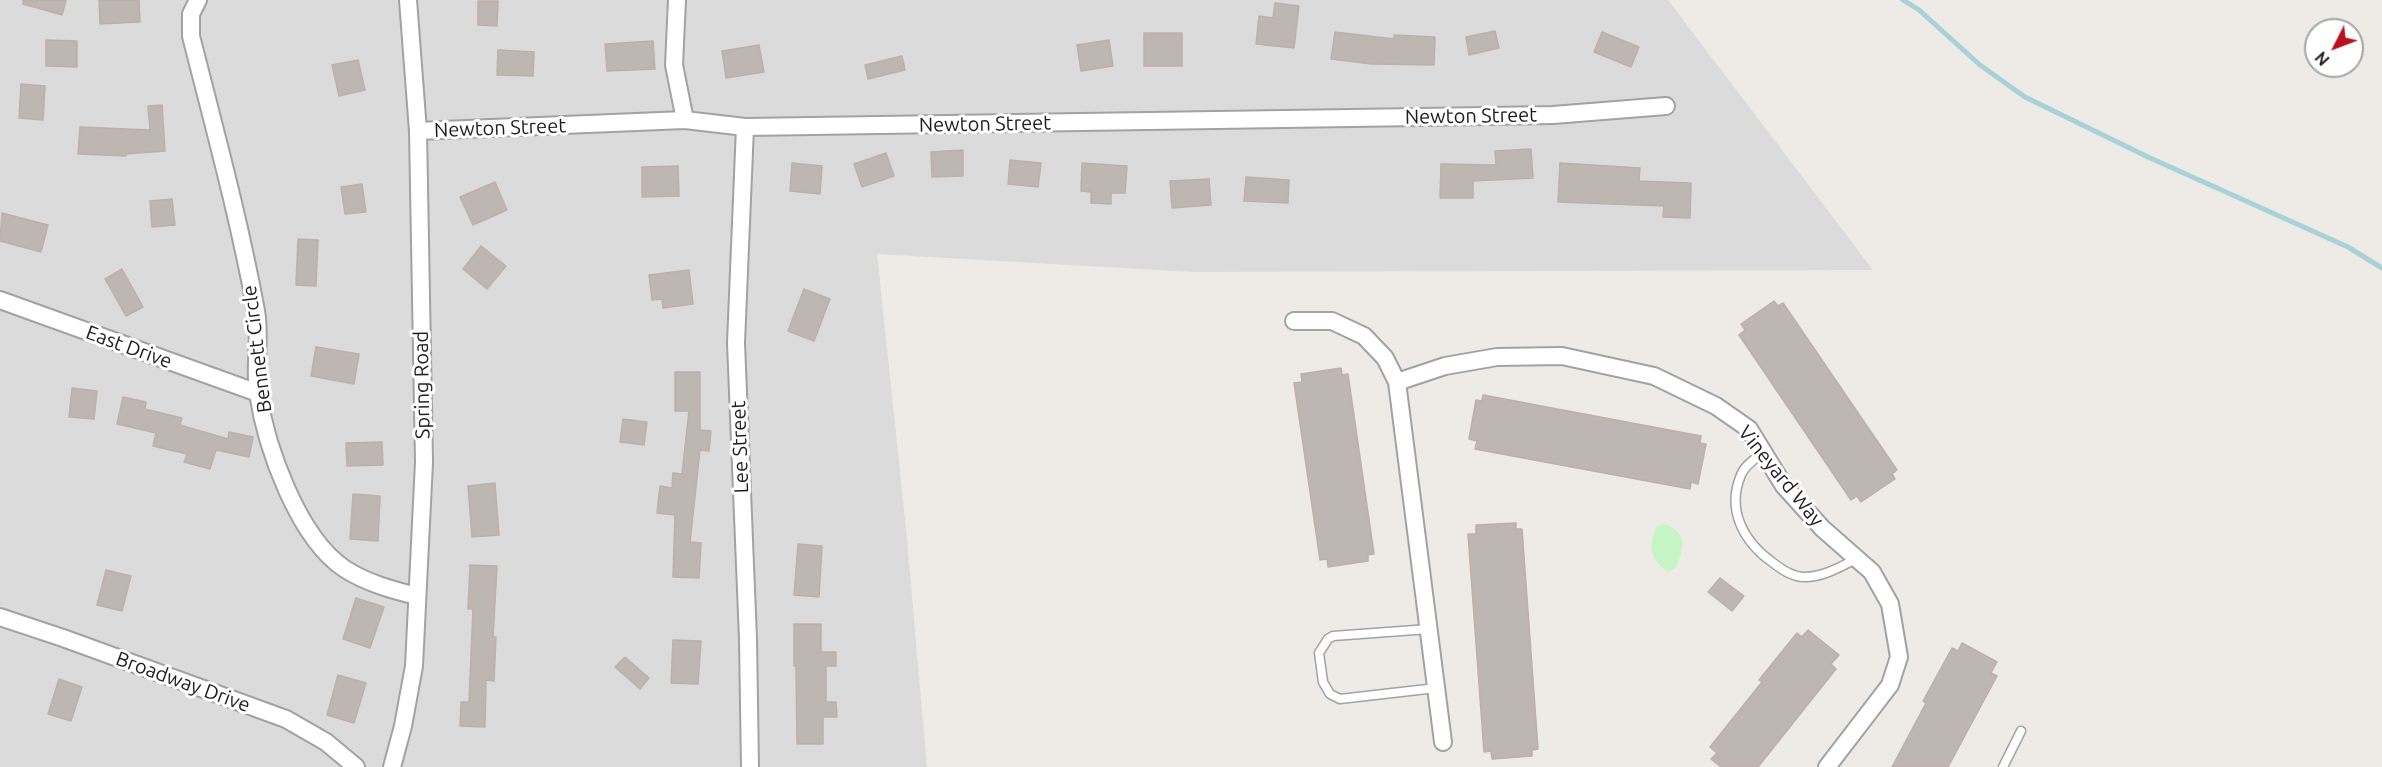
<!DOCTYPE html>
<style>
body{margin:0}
#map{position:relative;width:2382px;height:767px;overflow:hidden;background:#eeeae5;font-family:Ubuntu,sans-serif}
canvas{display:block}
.north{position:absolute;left:2304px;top:18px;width:60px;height:60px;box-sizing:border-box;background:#fff;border:2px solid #a5a5a5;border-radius:50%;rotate:228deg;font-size:16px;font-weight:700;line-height:24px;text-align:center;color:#1e1e1e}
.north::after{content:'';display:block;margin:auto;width:21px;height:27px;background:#ba111e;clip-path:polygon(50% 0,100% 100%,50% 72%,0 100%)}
</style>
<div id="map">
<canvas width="2382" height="767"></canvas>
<div class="north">N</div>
</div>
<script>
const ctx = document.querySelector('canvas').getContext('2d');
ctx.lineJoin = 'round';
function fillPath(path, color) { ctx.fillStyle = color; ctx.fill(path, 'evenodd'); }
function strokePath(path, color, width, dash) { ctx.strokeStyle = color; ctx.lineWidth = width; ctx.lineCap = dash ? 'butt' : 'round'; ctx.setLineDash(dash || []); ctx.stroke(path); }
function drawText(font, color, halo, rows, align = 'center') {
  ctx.font = font + ' Ubuntu,sans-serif'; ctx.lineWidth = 6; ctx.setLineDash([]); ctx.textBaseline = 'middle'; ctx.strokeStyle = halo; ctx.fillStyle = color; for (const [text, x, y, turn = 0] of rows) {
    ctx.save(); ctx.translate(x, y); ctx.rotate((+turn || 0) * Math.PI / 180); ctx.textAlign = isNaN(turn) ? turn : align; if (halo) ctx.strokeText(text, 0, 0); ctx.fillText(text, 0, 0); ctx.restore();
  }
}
fillPath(new Path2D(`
 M0 0H1668L1873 270 1193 272 877 254 906 529 927 767H0Z`), '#dcdbdb');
fillPath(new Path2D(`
 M1664 524C1689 532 1683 549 1676 568L1668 572C1649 557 1649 549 1656 527Z`), '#c5f4c5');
strokePath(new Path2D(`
 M1903 0 1919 10 1980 65 2025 97 2148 157 2348 247 2382 268`), '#a9d1d8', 5);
const building = new Path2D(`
 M23 0H66L62 15 23 4Z
 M99 0H139L140 22 100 24Z
 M478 1H498L497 26 478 25Z
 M1275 3 1299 6 1294 48 1256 44 1259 16 1273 18Z
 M1495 31 1499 48 1469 55 1466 37Z
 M1335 32 1394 39V35L1435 37 1434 65 1372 64 1331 59Z
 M1602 32 1639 47 1631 67 1594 52Z
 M1144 33H1182V66H1144Z
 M46 40 77 41V67L46 66Z
 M1109 40 1113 66 1081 71 1077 45Z
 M653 41 655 69 607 71 605 44Z
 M759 45 764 72 726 78 722 51Z
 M498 50 534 52 533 76 497 75Z
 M902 56 905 70 868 79 865 65Z
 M358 60 365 90 339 96 332 65Z
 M21 84 45 86 43 120 19 118Z
 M162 105 165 151 126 154V156L78 154 80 127 150 130 148 106Z
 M1531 149 1533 178 1473 181V198H1440L1441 164 1496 165 1495 151Z
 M963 150V176L932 177 931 152Z
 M886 153 894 176 862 187 854 164Z
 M1010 160 1041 163 1038 187 1008 184Z
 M792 163 822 166 820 194 790 191Z
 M1082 163 1127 166 1125 193H1111V204L1091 203V192L1081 191Z
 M1560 163 1640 168 1639 181 1691 183 1690 218 1663 217 1664 206 1558 202Z
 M678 166 679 196 642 197V167Z
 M1246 177 1289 180 1288 203 1244 201Z
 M1209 179 1211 205 1172 208 1170 181Z
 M495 182 507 210 473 225 460 197Z
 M362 184 366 212 345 214 341 187Z
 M172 199 175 225 152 227 150 201Z
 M2 213 48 225 41 252 0 241Z
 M298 239 318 240 316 286 296 285Z
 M481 246 506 266 487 289 463 269Z
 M122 269 143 307 126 316 105 279Z
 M689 270 693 304 663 308 662 299 652 300 649 275Z
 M804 289 830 299 814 341 788 331Z
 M1774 301 1778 306 1783 303 1897 470 1892 474 1895 479 1861 502 1857 496 1851 500 1739 335 1745 330 1741 324Z
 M316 347 359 354 354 384 311 376Z
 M1341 368 1342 375 1348 374 1374 554 1368 555V561L1328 567 1327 559 1320 560 1294 383 1302 382 1301 374Z
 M675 372H700V430L711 431 709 451 700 450 690 542 701 543 699 578 673 577 675 515 657 513 660 486 672 488 673 473 682 474 689 411H675Z
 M72 388 97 391 94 419 69 417Z
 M1483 395 1701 436 1700 443 1706 444 1698 484 1691 482 1690 489 1475 449 1477 441 1469 439 1476 400 1482 401Z
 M123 397 146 402 145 409 182 418 180 425 228 439 229 432 253 437 249 457 216 450 210 469 184 462 187 454 153 446 156 433 117 424Z
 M623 419 647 422 644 445 620 442Z
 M382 442 383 465 347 466 346 443Z
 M495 483 499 535 472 537 468 486Z
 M353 494 380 496 378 541 350 539Z
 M1516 523V529H1522L1538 749 1532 750V756L1492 759 1491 751 1484 752 1468 534H1476V525Z
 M798 544 822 546 819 597 794 595Z
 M470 565 497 566 493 637H496L494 681 486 680 485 727 460 726 461 702H469L473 609H468Z
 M106 570 131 576 122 611 97 605Z
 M1720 578 1744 596 1732 611 1708 592Z
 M356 598 384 607 370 648 343 639Z
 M794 624H821V652H836V666H826V702H836L837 717H823V744H797L796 666H794Z
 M1808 630 1839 655 1831 664 1836 669 1758 767H1721L1711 759 1717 753 1710 747 1762 682 1759 680 1797 633 1802 637Z
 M673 640 701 641 698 684 671 683Z
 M1962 643 1997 662 1991 673 1997 676 1948 767H1892L1926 703 1923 701 1952 648 1958 651Z
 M625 657 649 678 640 689 615 667Z
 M338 675 366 683 354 723 327 715Z
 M59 679 82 687 71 721 48 714Z`);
fillPath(building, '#beb6b2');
strokePath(building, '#beb0a8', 1.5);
const service = new Path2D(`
 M1763 452C1756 458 1744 466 1741 475 1726 510 1744 542 1772 562 1781 569 1792 577 1805 577 1823 577 1840 567 1856 559
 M1429 629 1333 636 1328 639 1319 653 1323 682 1330 694 1340 699 1436 688
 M2003 767 2021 731`);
const minor = new Path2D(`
 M198 0 191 14V36C214 127 239 218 256 311 261 338 254 366 258 393 266 447 298 538 345 569 367 583 392 590 417 596
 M677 0 674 65 685 120
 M745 127 736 343 748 639 750 767
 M418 131 685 120 745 127 1553 115 1666 106
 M0 300 258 393
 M1294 321H1332L1364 336 1385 358 1397 382
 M0 617 63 638 286 719 326 742 356 767
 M1443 742 1397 382 1445 366 1497 357 1562 356 1654 376 1716 406 1749 429 1784 486 1822 528 1872 572 1890 604 1899 657 1890 685 1827 767
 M392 767 403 726 414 666 424 462 418 131 408 0`);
strokePath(service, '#a2a2a2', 11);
strokePath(minor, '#a2a2a2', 20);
strokePath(service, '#fff', 8);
strokePath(minor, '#fff', 16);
drawText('20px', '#1e1e1e', '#fff', [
 ["Newton Street",1471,116,-1],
 ["Newton Street",985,124,-1],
 ["Newton Street",500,128,-2],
 ["East Drive",129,347,20],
 ["Bennett Circle",257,349,-97],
 ["Spring Road",422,385,-91],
 ["Lee Street",740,447,-92],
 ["Vineyard Way",1781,476,51],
 ["Broadway Drive",183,682,20]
]);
</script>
